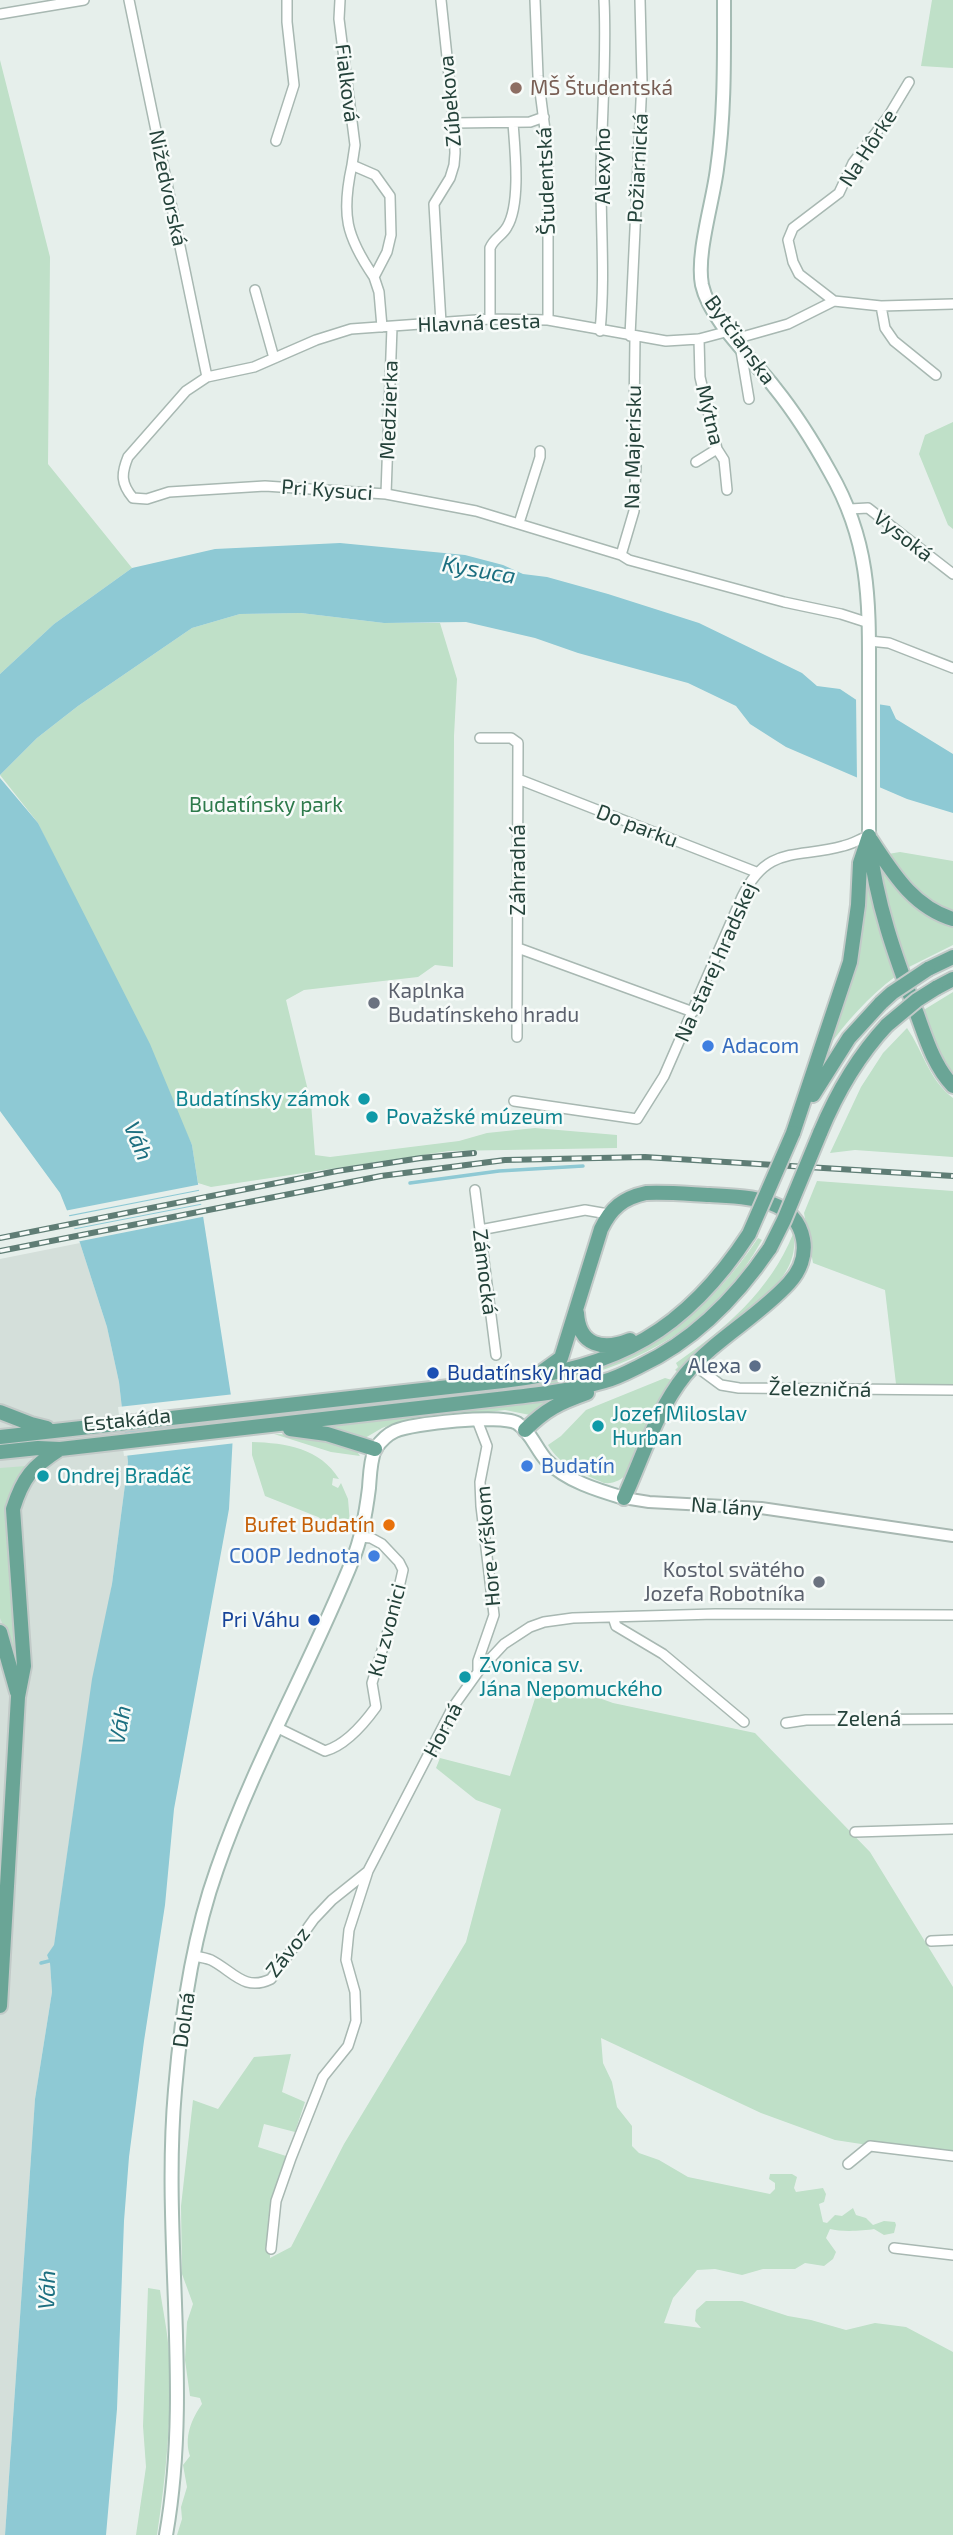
<!DOCTYPE html>
<meta charset="utf-8">
<style>
body{margin:0}
canvas{display:block;background:#e6efeb}
</style>
<canvas width="953" height="2535"></canvas>
<script>
const ctx = document.querySelector('canvas').getContext('2d');
ctx.lineJoin = 'round';
function fillPath(path, color) { ctx.fillStyle = color; ctx.fill(path, 'evenodd'); }
function strokePath(path, color, width, dash) { ctx.strokeStyle = color; ctx.lineWidth = width; ctx.lineCap = dash ? 'butt' : 'round'; ctx.setLineDash(dash || []); ctx.stroke(path); }
function drawText(font, color, halo, rows, align = 'center') {
  ctx.font = font + ' "Exo 2",sans-serif'; ctx.lineWidth = 5; ctx.setLineDash([]); ctx.textBaseline = 'middle'; ctx.strokeStyle = halo; ctx.fillStyle = color; for (const [text, x, y, turn = 0] of rows) {
    ctx.save(); ctx.translate(x, y); ctx.rotate((+turn || 0) * Math.PI / 180); ctx.textAlign = isNaN(turn) ? turn : align; if (halo) ctx.strokeText(text, 0, 0); ctx.fillText(text, 0, 0); ctx.restore();
  }
}
fillPath(new Path2D(`
 M80 1243 107 1327 119 1382 128 1462 112 1584 74 1807 54 1946 47 1955 50 1963 52 1992 35 2099 5 2535H0V1259Z`), '#d4dfda');
fillPath(new Path2D(`
 M932 0H953V68L921 66Z
 M0 60 50 257 48 464 132 568 54 624 0 674Z
 M953 422V529L948 525 919 454 925 435Z
 M301 613 384 623H440L457 679 454 736 453 967 435 965 418 977 304 990 286 1000 311 1103 315 1155 330 1157 459 1141 487 1133 535 1128 617 1135V1148L449 1151 211 1187 198 1183 192 1145 38 823 0 775 37 738 78 706 192 628 240 614Z
 M900 852 953 861V913C920 899 908 882 888 854Z
 M877 860 953 924V945L907 968 890 920Z
 M866 863 879 926 896 976C868 997 846 1022 826 1050Z
 M953 992V1074L934 1041 922 1011Z
 M907 1028C923 1051 929 1080 953 1098V1157L855 1150 830 1153 861 1087 883 1053Z
 M817 1181 953 1191V1385L896 1384 885 1290 813 1263 804 1213Z
 M793 1234C804 1283 732 1320 701 1348 693 1355 686 1364 678 1372L675 1370 678 1367 676 1363C725 1329 770 1291 793 1234Z
 M758 1238 762 1240C675 1397 502 1392 346 1410L342 1408 345 1405C389 1400 433 1395 477 1390 505 1387 534 1385 561 1379 649 1359 709 1312 758 1238Z
 M665 1378 672 1380 650 1418 628 1473C621 1480 614 1484 604 1483 584 1474 560 1466 548 1445L561 1436 586 1410Z
 M554 1398 530 1415 505 1410 396 1423 382 1428 365 1438 324 1427Z
 M274 1434 303 1435 354 1447 360 1456 331 1452Z
 M252 1442C286 1443 320 1448 339 1479L333 1478 332 1485 338 1488 341 1483 348 1499 350 1523C338 1524 329 1525 318 1517L265 1496 252 1455Z
 M26 1466 15 1483 7 1507 17 1665 11 1642 0 1618V1468Z
 M563 1685 613 1703 755 1733 870 1852 953 1987V2158L835 2140 761 2113 601 2038 603 2063 612 2082 617 2107 632 2126V2146L639 2153 659 2160 688 2177 770 2194 775 2189V2183L769 2179 770 2174H792L797 2177 794 2188 796 2192 823 2188 826 2194 824 2202 819 2204 823 2222 827 2223 835 2215 842 2216 853 2208 856 2215 866 2218 873 2225 884 2221 895 2222 896 2225 894 2233 884 2235 874 2229C863 2231 840 2232 830 2229L826 2238 836 2252 833 2259 824 2266 805 2263 795 2269H763L742 2275 715 2269 697 2270 673 2298 664 2323 701 2328 695 2321 696 2310 706 2301H742L788 2316 811 2320 846 2330 875 2323 906 2327 953 2352V2535H177L182 2519 181 2507 187 2487 183 2465 190 2456C184 2437 191 2420 202 2404L200 2398 190 2396 185 2360 187 2322 193 2304 182 2274 181 2206 193 2100 218 2109 254 2057 291 2054 282 2092 305 2102 295 2132 264 2124 258 2147 286 2156 270 2216V2258L291 2247 344 2144 466 1942 501 1809 476 1800 436 1768 440 1758 510 1776 539 1686Z
 M148 2288 160 2290C163 2311 168 2333 169 2355 172 2415 166 2476 157 2535H136L146 2467 143 2426Z`), '#bfe0c8');
fillPath(new Path2D(`
 M340 543 465 555 503 565 523 574 547 577 608 594 699 623 802 673 817 686 840 689 858 701 890 706 896 719 953 754V813L907 799 786 747 750 724 736 706 688 683 578 653 535 638 466 622 384 623 301 613 240 614 192 628 78 706 37 738 0 775V674L54 624 132 568 215 549Z
 M0 778 38 823 150 1044 192 1145 234 1415 229 1509 174 1809 165 1905 144 2041 129 2157 124 2221 117 2409 106 2535H5L35 2099 52 1992 50 1963 47 1955 54 1945 92 1679 112 1584 128 1462 119 1382 107 1327 80 1243 60 1193 0 1111Z`), '#8ec9d4');
fillPath(new Path2D(`
 M856 696 880 701V791L857 781Z
 M202 1184 203 1189 65 1216 64 1211Z
 M203 1190 205 1203 71 1229 66 1217Z
 M205 1204 207 1216 76 1242 71 1230Z
 M235 1394 238 1418 121 1431 118 1407Z
 M237 1421 236 1443 124 1456 121 1434Z`), '#e6efeb');
strokePath(new Path2D(`
 M410 1183 499 1171 583 1166
 M41 1963 53 1960`), '#8ec9d4', 3.5);
const minor = new Path2D(`
 M129 0 207 377
 M340 0 339 19 355 145 352 165 375 175 390 196 391 235 387 252 374 277 379 292 382 327
 M441 0 454 123 455 153 454 165 450 178 434 204 441 323
 M535 0 538 76 548 153V320
 M0 14 84 0
 M454 123 530 122 544 117
 M276 141 294 85 287 22V0
 M352 165C341 215 346 236 374 277
 M255 290 274 358
 M834 301 799 274 793 262 788 240 793 228 839 193 853 163 888 117 909 82
 M881 306 885 328 894 341 936 375
 M490 319V248C494 238 502 236 507 227 521 204 515 150 513 123
 M600 331C605 281 601 232 601 182 601 121 607 61 604 0
 M729 331 699 339 666 341 548 320 490 319 351 329 316 340 254 367 207 377 186 391 128 457C121 474 121 484 133 498L147 499 169 492 265 486 386 494 476 511 621 555 629 560 784 602 841 614 869 623
 M630 336 642 80 640 0
 M699 339 700 377 717 449 724 460 727 490
 M735 339 788 324 834 301 881 306 953 304
 M741 351 749 399
 M696 462 717 449
 M386 494 392 327
 M850 509 868 508 953 574
 M519 523 540 457V451
 M621 555 634 511 636 465 634 418 635 337
 M869 641 889 643 953 668
 M480 738H511L518 743 517 1037
 M518 779 756 872
 M518 948 693 1012
 M514 1101 637 1119 664 1076 742 897C768 844 797 859 843 846 852 844 860 839 869 836
 M475 1190 496 1355
 M480 1230 585 1210 608 1214
 M694 1365 721 1385 739 1388 953 1390
 M477 1420 487 1446 480 1482 481 1506 494 1615 478 1661V1672
 M613 1617 616 1626 663 1654 744 1722
 M786 1723 806 1720 953 1719
 M276 1727 325 1751C346 1745 363 1725 376 1707L372 1683 392 1618 403 1570 399 1562 382 1544 371 1538 360 1537
 M855 1832 953 1829
 M931 1941 953 1940
 M194 1956C200 1957 206 1958 211 1960 233 1971 244 1992 271 1979L314 1919 332 1900 367 1872
 M848 2164 870 2146 953 2156
 M894 2248 953 2255
 M271 2249 276 2201 291 2158 323 2077 348 2046 356 2021 355 1992 346 1960 349 1930 368 1871 453 1707 478 1672 504 1644 530 1627 544 1622 573 1618 715 1614 953 1615`);
const tertiary = new Path2D(`
 M624 1498 649 1502 761 1508 953 1536`);
const secondary = new Path2D(`
 M724 0C724 56 725 114 717 169 713 202 696 254 702 285 710 321 753 359 775 388 796 414 814 443 830 472 872 545 869 606 869 688 869 737 869 787 869 836
 M166 2535C192 2388 162 2239 175 2090 181 2017 192 1939 217 1869 254 1762 311 1664 353 1559 362 1537 366 1512 369 1488 370 1475 370 1462 375 1449 380 1442 386 1435 395 1431 413 1423 500 1414 517 1423 531 1432 536 1449 547 1461 567 1481 597 1490 624 1498`);
const primary = new Path2D(`
 M871 840C893 873 913 907 953 919
 M869 841C876 903 895 956 917 1014 926 1039 934 1066 953 1086
 M928 969 953 957
 M936 988 953 979
 M813 1095 849 1038 881 1003
 M793 1133 850 962 858 905 860 863 869 836
 M820 1133C837 1092 857 1057 887 1025
 M577 1313C579 1346 603 1351 630 1340
 M543 1371 561 1358 601 1229C611 1208 623 1198 646 1193 667 1192 689 1194 710 1195 743 1197 795 1196 803 1239 806 1255 800 1271 789 1283 758 1317 715 1339 685 1375 656 1411 643 1457 624 1498
 M0 1412 31 1424 47 1428
 M290 1429 327 1434 375 1449
 M525 1430C546 1409 559 1403 587 1393
 M0 1437 503 1381C618 1367 685 1332 749 1234
 M0 1452 38 1448 60 1449 498 1399C534 1395 570 1391 605 1381 617 1378 628 1372 640 1366 695 1340 736 1298 770 1248
 M0 1632 17 1692
 M0 2006 18 1697 24 1666 13 1509C23 1477 32 1467 60 1449`);
strokePath(minor, '#a8b8b2', 12);
strokePath(tertiary, '#a8b8b2', 14);
strokePath(secondary, '#a4bbb3', 16);
strokePath(primary, '#c2cac8', 18);
strokePath(minor, '#fff', 9);
strokePath(tertiary, '#fff', 10);
strokePath(secondary, '#fff', 12);
strokePath(primary, '#6aa596', 14);
const rail = new Path2D(`
 M0 1238 337 1171 421 1158 474 1153
 M0 1251 381 1176 505 1160 645 1157 953 1176`);
strokePath(rail, '#5f7d75', 6);
strokePath(rail, '#f7fbf9', 3.5, [10]);
const primaryBridge = new Path2D(`
 M881 1003 892 993 928 969
 M887 1025 917 1000 936 988
 M749 1234 793 1133
 M770 1248 784 1220 820 1133`);
strokePath(primaryBridge, '#c2cac8', 18, []);
strokePath(primaryBridge, '#6aa596', 14);
for (const [x, y, r, color] of [
 [516,88,7,"#8d6e63"],
 [374,1003,7,"#6b7280"],
 [708,1046,7,"#3f7fe0"],
 [364,1099,7,"#0f9aa8"],
 [372,1117,7,"#0f9aa8"],
 [755,1366,7,"#5c6f8a"],
 [433,1373,7,"#1a4fb4"],
 [598,1426,7,"#0f9aa8"],
 [527,1466,7,"#3f7fe0"],
 [43,1476,7,"#0f9aa8"],
 [389,1525,7,"#e8710a"],
 [374,1556,7,"#3f7fe0"],
 [819,1582,7,"#6b7280"],
 [314,1620,7,"#1a4fb4"],
 [465,1677,7,"#0f9aa8"]
]) { const dot = new Path2D(); dot.arc(x, y, r, 0, 2 * Math.PI); ctx.fillStyle = color; ctx.fill(dot); strokePath(dot, '#f7fbf9', 2.5); }
drawText('21px', '#24423a', '#f7fbf9', [
 ["Fialková",347,83,83],
 ["Zúbekova",450,101,-95],
 ["Na Hôrke",868,148,-57],
 ["Alexyho",603,166,-90],
 ["Požiarnická",638,168,-87],
 ["Študentská",546,181,-92],
 ["Nižedvorská",168,188,78],
 ["Hlavná cesta",479,323,-2],
 ["Bytčianska",740,340,54],
 ["Medzierka",389,410,-88],
 ["Mýtna",710,415,76],
 ["Na Majerisku",633,447,-89],
 ["Pri Kysuci",327,490,4],
 ["Vysoká",903,536,38],
 ["Do parku",637,826,21],
 ["Záhradná",518,870,-90],
 ["Na starej hradskej",716,962,-66],
 ["Zámocká",485,1272,83],
 ["Železničná",820,1389,1],
 ["Estakáda",127,1420,-6],
 ["Na lány",727,1507,4],
 ["Hore vŕškom",488,1546,-95],
 ["Ku zvonici",387,1630,-75],
 ["Zelená",869,1719],
 ["Horná",443,1730,-62],
 ["Závoz",288,1952,-52],
 ["Dolná",184,2020,-82]
]);
drawText('21px', '#785e54', '#f7fbf9', [
 ["MŠ Študentská",530,88]
], 'left');
drawText('21px', '#2d7a4b', '#f7fbf9', [
 ["Budatínsky park",266,805]
]);
drawText('21px', '#5b616d', '#f7fbf9', [
 ["Kaplnka",388,991],
 ["Budatínskeho hradu",388,1015],
 ["Kostol svätého",805,1570,"right"],
 ["Jozefa Robotníka",805,1594,"right"]
], 'left');
drawText('21px', '#366cbe', '#f7fbf9', [
 ["Adacom",722,1046],
 ["Budatín",541,1466],
 ["COOP Jednota",360,1556,"right"]
], 'left');
drawText('21px', '#0d838f', '#f7fbf9', [
 ["Budatínsky zámok",350,1099,"right"],
 ["Považské múzeum",386,1117],
 ["Jozef Miloslav",612,1414],
 ["Hurban",612,1438],
 ["Ondrej Bradáč",57,1476],
 ["Zvonica sv.",479,1665],
 ["Jána Nepomuckého",479,1689]
], 'left');
drawText('21px', '#4e5e75', '#f7fbf9', [
 ["Alexa",741,1366]
], 'right');
drawText('21px', '#164399', '#f7fbf9', [
 ["Budatínsky hrad",447,1373],
 ["Pri Váhu",300,1620,"right"]
], 'left');
drawText('21px', '#c56008', '#f7fbf9', [
 ["Bufet Budatín",375,1525]
], 'right');
drawText('italic 23px', '#1c6f80', '#f7fbf9', [
 ["Kysuca",479,570,10],
 ["Váh",138,1141,67],
 ["Váh",120,1725,-80],
 ["Váh",47,2290,-88]
]);
</script>
